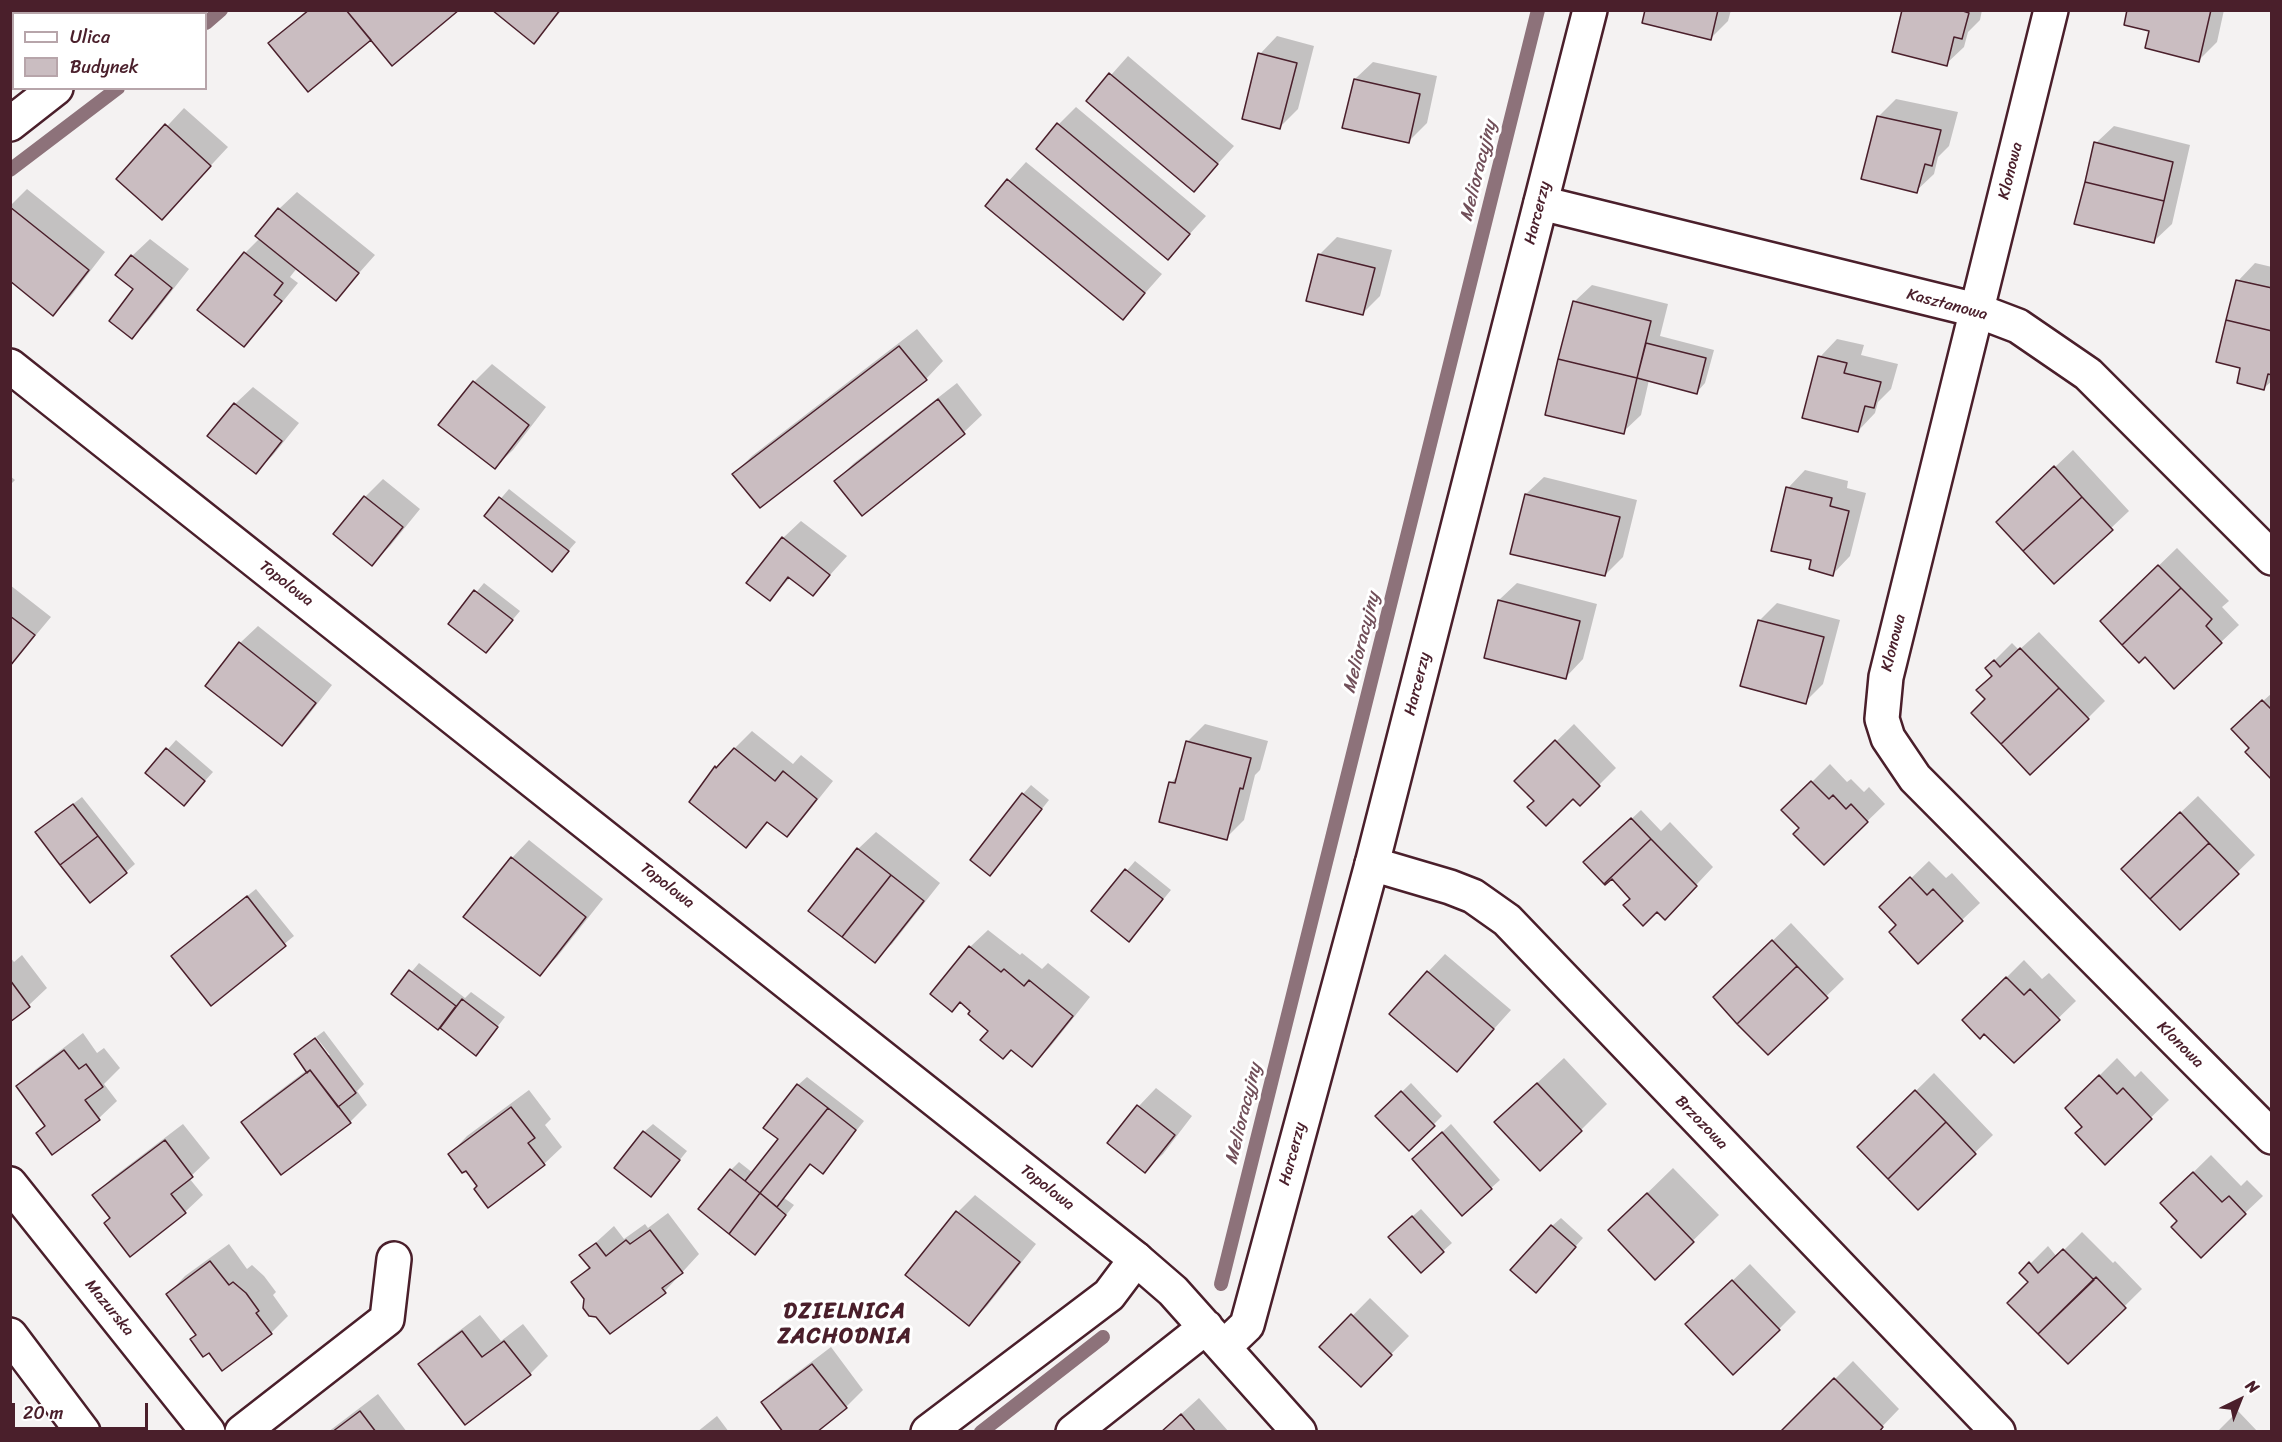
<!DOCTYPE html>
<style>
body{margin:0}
#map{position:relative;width:2282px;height:1442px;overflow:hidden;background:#f4f2f2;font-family:Sriracha,sans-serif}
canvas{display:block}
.frame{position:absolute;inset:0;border:12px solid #4a1f2b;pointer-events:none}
.legend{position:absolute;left:12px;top:12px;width:195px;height:78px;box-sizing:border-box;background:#fff;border:2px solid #b7a5aa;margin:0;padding:8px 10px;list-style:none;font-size:18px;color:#4a1f2b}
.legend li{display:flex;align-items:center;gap:12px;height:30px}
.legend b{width:30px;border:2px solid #b7a5aa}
.north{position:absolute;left:2210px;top:1370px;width:60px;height:60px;-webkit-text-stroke:4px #fff;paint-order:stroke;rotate:43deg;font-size:16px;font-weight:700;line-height:24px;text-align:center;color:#4a1f2b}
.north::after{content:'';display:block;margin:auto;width:21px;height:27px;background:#4a1f2b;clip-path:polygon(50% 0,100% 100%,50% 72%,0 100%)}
.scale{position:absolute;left:12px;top:1403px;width:136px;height:27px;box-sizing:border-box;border:3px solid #4a1f2b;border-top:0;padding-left:8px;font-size:18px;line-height:21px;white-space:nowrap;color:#4a1f2b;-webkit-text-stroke:4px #fff;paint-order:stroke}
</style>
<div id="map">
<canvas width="2282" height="1442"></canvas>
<div class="frame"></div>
<ul class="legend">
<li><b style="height:8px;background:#fff"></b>Ulica</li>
<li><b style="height:16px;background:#cabdc1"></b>Budynek</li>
</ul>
<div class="north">N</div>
<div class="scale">20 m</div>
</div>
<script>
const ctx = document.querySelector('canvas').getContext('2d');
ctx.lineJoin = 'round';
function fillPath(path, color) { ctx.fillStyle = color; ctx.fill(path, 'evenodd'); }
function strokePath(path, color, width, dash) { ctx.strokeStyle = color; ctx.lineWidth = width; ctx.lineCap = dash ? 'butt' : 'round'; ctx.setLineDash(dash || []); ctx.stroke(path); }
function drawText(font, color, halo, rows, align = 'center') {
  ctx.font = font + ' Sriracha,sans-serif'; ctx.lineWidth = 6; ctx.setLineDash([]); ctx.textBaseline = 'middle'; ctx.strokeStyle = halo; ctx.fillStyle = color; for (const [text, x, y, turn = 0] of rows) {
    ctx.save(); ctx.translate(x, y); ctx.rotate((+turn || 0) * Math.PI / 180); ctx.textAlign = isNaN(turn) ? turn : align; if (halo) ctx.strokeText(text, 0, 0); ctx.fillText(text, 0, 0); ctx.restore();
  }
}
fillPath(new Path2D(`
 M307 10H456L371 38 270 43Z
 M494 10H562L534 42Z
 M1647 10H1731L1728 21 1710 39Z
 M1904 10H1982L1980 20 1968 32 1964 47 1946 64Z
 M2129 10H2224L2217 42 2199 60 2151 30Z
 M1277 36 1314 46 1298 109 1280 127 1260 54Z
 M1128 56 1234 146 1194 190 1088 101Z
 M1373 62 1437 76 1427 123 1409 141 1355 79Z
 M1896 99 1958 112 1949 146 1938 157 1934 174 1916 191 1863 178 1879 116Z
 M1076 107 1206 216 1168 258 1059 124Z
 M184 108 228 147 162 218 118 179Z
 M2114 126 2190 145 2172 224 2154 241 2096 143Z
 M1026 162 1162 274 1123 318 987 205Z
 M27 189 105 252 71 296 53 314 10 279V206Z
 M297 192 375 255 336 299 297 268 290 277 298 283 261 328 244 345 199 310 245 253 260 238 279 209Z
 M1337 237 1392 250 1380 296 1363 313 1319 255Z
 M150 239 189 269 149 320 132 337 135 289 132 256Z
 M2255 263 2272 267V381L2264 388 2242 367 2238 281Z
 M1592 285 1668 304 1660 336 1714 350 1705 383 1697 392 1649 380 1641 415 1623 432 1574 302Z
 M917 329 943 361 926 379 734 474 752 456Z
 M1837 339 1864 345 1861 355 1898 364 1891 389 1878 402 1875 413 1858 431 1820 357Z
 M492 364 546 407 513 450 495 467 474 382Z
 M957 383 982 415 964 432 862 514 836 481 854 463Z
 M253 387 299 423 273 455 256 472 235 404Z
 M2073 450 2129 511 2054 582 2016 504Z
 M1805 470 1848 481 1847 488 1866 493 1850 556 1833 574 1813 559 1788 488Z
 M10 476 15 480 10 485Z
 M1544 477 1637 500 1623 557 1605 575 1526 494Z
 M383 479 420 509 390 546 372 564 335 534 365 497Z
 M509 489 576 542 552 570 486 516Z
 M801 521 847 556 813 594 791 577 769 599 783 538Z
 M2177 548 2229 601 2222 607 2239 625 2174 687 2119 604Z
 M484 583 520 611 486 651 450 624Z
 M1517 583 1597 604 1583 659 1566 677 1499 600Z
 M10 585 51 617 10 666Z
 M1777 603 1840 620 1823 684 1805 702 1759 621Z
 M258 626 332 685 299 727 281 744 240 643Z
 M2039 632 2105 701 2088 718 1987 699 1994 675 1987 668 2012 643 2019 650Z
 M2272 693V778L2251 748V712Z
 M1205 724 1268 741 1260 770 1255 775 1244 820 1226 838 1171 783 1179 774 1187 742Z
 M1574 724 1616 768 1580 804 1574 797 1536 801 1516 781Z
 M752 731 793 764 801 755 833 781 804 817 787 835 769 821 746 846 691 802 716 767Z
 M176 740 213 772 184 804 147 773Z
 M1830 764 1847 782 1851 779 1864 792 1869 787 1885 804 1824 863 1801 828 1784 810Z
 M1031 785 1049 800 990 874 1023 794Z
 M2198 796 2255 855 2180 928 2140 851Z
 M82 797 135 864 126 872 37 832Z
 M1641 810 1661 831 1670 822 1713 867 1682 900 1657 910 1632 898 1594 854Z
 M876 832 940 883 892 944 874 961 858 849Z
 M529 840 603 899 557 957 539 974 512 858Z
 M1135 861 1171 890 1137 931 1093 911Z
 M1929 861 1946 878 1952 873 1980 903 1962 920 1898 925 1899 890Z
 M256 889 294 936 211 1004 182 948Z
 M1791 923 1844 979 1768 1053 1732 980Z
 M988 930 1020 955 1022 953 1042 969 1048 963 1090 997 1050 1047 1032 1065 990 1031 961 1001 952 1010 970 947Z
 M1445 954 1511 1010 1457 1070 1428 972Z
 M22 955 47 988 29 1005 10 1020V957L14 962Z
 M2024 960 2042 979 2049 973 2076 1001 2014 1061 1985 1032 1964 1020Z
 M419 963 465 998 471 992 505 1017 476 1054 393 994Z
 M324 1031 364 1084 357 1091 367 1105 350 1122H243L261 1105 307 1070 296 1054 304 1045 313 1039 326 1055H330L316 1037Z
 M83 1033 97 1053 104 1048 120 1068 104 1084 117 1101 99 1118 53 1153 38 1133 46 1124 18 1086 36 1069Z
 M1564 1058 1607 1104 1581 1130 1522 1097Z
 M2117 1058 2135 1077 2141 1071 2169 1100 2105 1162 2084 1126 2067 1108Z
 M1934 1073 1993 1135 1918 1208 1859 1147Z
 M807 1077 864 1121 823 1172 811 1163 784 1198 794 1205 763 1244 731 1170 739 1162 753 1173 780 1139 798 1085Z
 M1411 1083 1442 1116 1409 1149 1377 1116Z
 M1156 1088 1192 1116 1163 1154 1145 1171 1109 1143 1139 1106Z
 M529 1090 551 1119 545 1125 562 1147 544 1164 479 1185 467 1169 450 1154 467 1136Z
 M183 1124 210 1158 189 1178 203 1195 185 1212 112 1218 94 1196 112 1178Z
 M653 1124 687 1151 651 1195 644 1132Z
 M1451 1124 1500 1180 1462 1214 1423 1150Z
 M2211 1155 2241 1186 2247 1180 2263 1196 2245 1213 2179 1221 2162 1203Z
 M1673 1168 1719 1215 1655 1278 1636 1204Z
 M975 1195 1036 1244 987 1306 969 1324 908 1275 958 1212Z
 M1421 1209 1452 1243 1443 1251 1399 1228Z
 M668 1213 699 1254 665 1291 610 1332 573 1282 590 1266 581 1256 614 1226 624 1239 645 1224 648 1228Z
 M1561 1218 1583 1238 1544 1282 1552 1226Z
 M2082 1232 2113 1263 2115 1261 2142 1289 2068 1362 2030 1282 2021 1273 2048 1246 2057 1257Z
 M229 1244 247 1269 252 1265 264 1276 276 1292 273 1295 288 1316 271 1333 209 1351 168 1294 185 1276Z
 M1750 1264 1796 1312 1779 1329 1705 1307Z
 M1370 1298 1409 1336 1361 1385 1322 1347Z
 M480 1315 501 1341 523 1324 548 1356 530 1374 465 1423 420 1364 438 1347Z
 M831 1347 863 1390 846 1407 763 1402 781 1385Z
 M1853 1361 1899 1409 1877 1432H1782Z
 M378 1394 407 1432H328Z
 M1199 1398 1229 1432H1161Z
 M2238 1411 2258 1432H2217Z
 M717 1416 729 1432H697Z`), '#0003');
strokePath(new Path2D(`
 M206 23 221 10
 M10 170 118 88
 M1221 1284 1538 10
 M981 1432 1103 1337`), '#8d727a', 14);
const building = new Path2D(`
 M309 10H346L371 40 308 92 268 43Z
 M346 10H459L392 66Z
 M492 10H560L534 44Z
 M1645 10H1718L1711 40 1642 23Z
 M1902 10H1960L1969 13 1962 39 1954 37 1947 66 1892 52Z
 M2127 10H2211L2199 62 2145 48 2149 31 2124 25Z
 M1258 53 1297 63 1280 129 1242 119Z
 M1109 73 1218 164 1194 192 1086 101Z
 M1354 79 1420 94 1409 143 1342 128Z
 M1877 116 1941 130 1932 166 1925 164 1917 193 1861 179Z
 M1057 123 1190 234 1168 260 1036 149Z
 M165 124 211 166 162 220 116 179Z
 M2094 142 2173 162 2164 201 2085 182Z
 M1007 179 1145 293 1123 320 985 206Z
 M2085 182 2164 201 2154 243 2074 224Z
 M10 207 89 270 53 316 10 281Z
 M278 208 359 273 336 301 255 236Z
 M244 252 283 283 274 295 282 301 244 347 197 310Z
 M1318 254 1375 268 1363 315 1306 301Z
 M131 255 172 288 132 339 109 321 133 289 115 275Z
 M2236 280 2272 288V331L2226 320Z
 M1573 301 1651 321 1637 378 1558 359Z
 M2226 320 2272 331V375L2268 374 2264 390 2237 383 2240 368 2216 362Z
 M1646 343 1706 358 1697 394 1637 378Z
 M899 346 927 380 760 508 732 474Z
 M1818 356 1847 363 1844 373 1881 382 1874 408 1865 406 1858 432 1802 418Z
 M1558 359 1637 378 1624 434 1545 415Z
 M473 381 529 425 495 469 438 425Z
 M938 399 965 434 862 516 834 481Z
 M234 403 282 441 256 474 207 436Z
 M2054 466 2082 497 2023 551 1996 522Z
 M1786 487 1832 498 1830 506 1849 511 1833 576 1809 569 1811 560 1771 551Z
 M1525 494 1620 517 1605 576 1510 554Z
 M364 496 403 527 372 566 333 534Z
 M499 497 569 551 552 572 484 516Z
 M2082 497 2113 530 2054 584 2023 551Z
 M782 537 830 575 813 596 788 577 770 601 746 583Z
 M2158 565 2181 588 2122 645 2100 621Z
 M2181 588 2212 619 2206 626 2222 643 2174 689 2145 657 2139 663 2122 645Z
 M474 590 513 620 486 653 448 624Z
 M1498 600 1580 621 1566 679 1484 658Z
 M10 616 35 635 10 666Z
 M1758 620 1824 637 1806 704 1740 686Z
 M239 642 316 703 282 746 205 686Z
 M2020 648 2059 688 2001 744 1971 713 1985 699 1976 690 1992 676 1985 668 1994 660 2000 667Z
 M2059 688 2089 719 2030 775 2001 744Z
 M2262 700 2272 710V780L2245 752 2249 748 2231 729Z
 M1555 740 1600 786 1580 806 1573 799 1546 826 1527 807 1534 801 1514 781Z
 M1186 741 1251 758 1243 789 1240 788 1227 840 1159 822 1169 782 1175 783Z
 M166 748 205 781 184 806 145 773Z
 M734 748 775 781 783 771 817 799 787 837 767 822 746 848 689 802 715 766 716 768Z
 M1811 781 1829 799 1833 795 1846 809 1851 804 1868 822 1824 865 1793 834 1799 828 1781 810Z
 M1022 793 1042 809 990 876 970 860Z
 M73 804 98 836 60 865 35 832Z
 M2180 812 2209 843 2150 899 2121 869Z
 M1631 818 1651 839 1604 884 1583 862Z
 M98 836 127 873 90 903 60 865Z
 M1651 839 1697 886 1665 920 1657 912 1643 926 1623 905 1630 899 1612 879 1605 885 1604 884Z
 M2209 843 2239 874 2180 930 2150 899Z
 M857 848 891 875 842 937 808 911Z
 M511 857 586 917 540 976 463 917Z
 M1125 869 1163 899 1129 942 1091 911Z
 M891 875 924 901 875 963 842 937Z
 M1910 877 1927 895 1933 889 1963 921 1918 964 1889 932 1896 925 1879 907Z
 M247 896 286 946 211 1006 171 956Z
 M1772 940 1797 966 1737 1024 1713 997Z
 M969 946 1001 972 1004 969 1024 986 1029 980 1073 1016 1032 1067 1011 1050 1003 1059 980 1040 988 1031 968 1014 970 1011 960 1002 952 1012 930 994Z
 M1797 966 1828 998 1768 1055 1737 1024Z
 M409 970 456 1006 438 1030 391 994Z
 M1427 971 1494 1029 1457 1072 1389 1014Z
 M2006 977 2024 995 2030 989 2060 1020 2014 1063 1984 1034 1980 1039 1962 1020Z
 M10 980 30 1007 10 1022Z
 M462 999 498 1027 476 1056 440 1028Z
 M315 1038 356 1093 338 1107 310 1070 307 1073 294 1054Z
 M64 1050 79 1069 86 1064 103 1087 85 1100 100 1120 52 1155 36 1133 45 1126 16 1086Z
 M310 1070 351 1123 281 1175 241 1122Z
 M2099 1075 2117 1094 2123 1088 2152 1119 2105 1165 2075 1133 2082 1127 2065 1108Z
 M1537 1083 1582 1131 1540 1171 1494 1122Z
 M797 1084 828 1108 760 1193 745 1181 778 1139 763 1128Z
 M1915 1090 1946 1122 1888 1179 1857 1147Z
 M1401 1091 1435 1126 1409 1151 1375 1116Z
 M1137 1105 1175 1135 1145 1173 1107 1143Z
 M511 1107 535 1138 528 1143 545 1165 488 1208 474 1189 477 1186 466 1171 462 1173 448 1154Z
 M828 1108 856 1130 823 1174 810 1164 777 1207 760 1193Z
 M1946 1122 1976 1154 1918 1210 1888 1179Z
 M643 1131 680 1160 651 1197 614 1168Z
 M1442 1132 1492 1189 1462 1216 1412 1159Z
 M165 1140 193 1177 171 1194 186 1213 130 1257 104 1223 110 1218 92 1195Z
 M730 1169 760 1193 729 1234 698 1209Z
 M2193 1172 2222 1202 2229 1196 2246 1214 2201 1258 2171 1227 2177 1221 2160 1203Z
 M760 1193 786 1215 755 1255 729 1234Z
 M1647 1193 1694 1242 1655 1280 1608 1230Z
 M956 1211 1020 1262 969 1326 905 1275Z
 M1412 1216 1444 1252 1421 1273 1388 1237Z
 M1551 1225 1576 1247 1536 1293 1510 1270Z
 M650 1230 683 1273 662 1288 666 1293 610 1334 596 1317 589 1316 583 1308 584 1299 571 1282 590 1268 579 1255 596 1243 606 1256 626 1240 630 1244Z
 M2063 1249 2094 1280 2038 1334 2007 1303 2028 1282 2019 1273 2029 1262 2038 1273Z
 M210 1261 229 1285 233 1282 246 1293 259 1311 256 1313 272 1334 222 1371 209 1353 203 1357 190 1339 196 1335 166 1294Z
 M2096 1277 2126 1308 2068 1364 2038 1334Z
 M1732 1280 1780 1330 1733 1375 1685 1324Z
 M1351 1314 1392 1355 1361 1387 1319 1347Z
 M462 1331 482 1357 504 1341 531 1375 465 1425 418 1364Z
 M812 1364 847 1408 817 1432H783L761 1402Z
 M1834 1378 1883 1427 1879 1432H1780Z
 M360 1411 376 1432H332Z
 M1181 1414 1196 1432H1161Z`);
fillPath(building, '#cabdc1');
strokePath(building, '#4a1f2b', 1.5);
const minor = new Path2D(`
 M2051 10 1886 677 1882 719 1888 738 1915 778 2272 1137
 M154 14 158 10
 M10 124 56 88
 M1541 203 1976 310 2018 326 2088 374 2272 558
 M10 366 1136 1259
 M1372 864 1450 887 1473 896 1507 920 1998 1432
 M10 1184 208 1432
 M10 1335 83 1432
 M242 1432 387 1319 394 1259`);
const tertiary = new Path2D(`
 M1224 1347 1247 1325 1372 864 1590 10
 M928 1432 1109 1295 1136 1259 1173 1291 1299 1432
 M1073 1432 1206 1327`);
strokePath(minor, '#4a1f2b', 38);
strokePath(tertiary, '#4a1f2b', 38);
strokePath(minor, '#fff', 33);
strokePath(tertiary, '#fff', 33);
drawText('16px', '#4a1f2b', '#fff', [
 ["Klonowa",2011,171,-76],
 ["Harcerzy",1538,213,-76],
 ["Kasztanowa",1947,305,15],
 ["Topolowa",286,584,38],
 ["Klonowa",1894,643,-76],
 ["Harcerzy",1418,684,-76],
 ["Topolowa",667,886,38],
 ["Klonowa",2180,1045,45],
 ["Brzozowa",1701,1123,46],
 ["Harcerzy",1293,1154,-75],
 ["Topolowa",1047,1188,38],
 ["Mazurska",109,1308,51]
]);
drawText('italic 18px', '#714f59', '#fff', [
 ["Melioracyjny",1479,171,-76],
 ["Melioracyjny",1362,643,-76],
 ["Melioracyjny",1244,1114,-76]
]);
ctx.letterSpacing = '1.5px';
drawText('bold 22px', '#4a1f2b', '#fff', [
 ["DZIELNICA",845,1312],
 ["ZACHODNIA",845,1337]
]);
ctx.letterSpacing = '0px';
</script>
